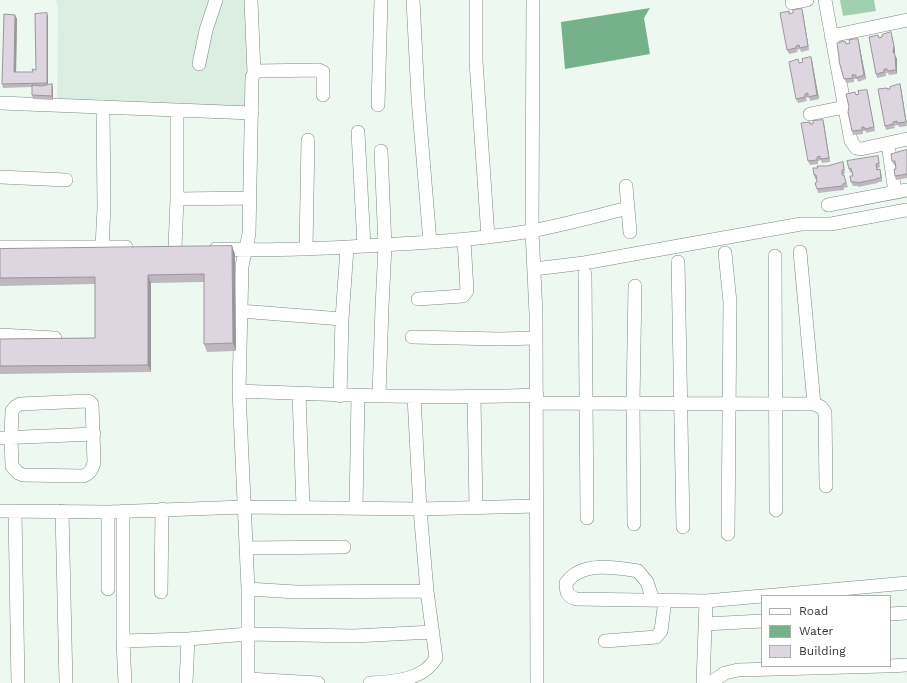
<!DOCTYPE html>
<style>
body{margin:0}
#map{position:relative;width:907px;height:683px;overflow:hidden;background:#edf9f0;font-family:"Work Sans",sans-serif}
canvas{display:block}
.legend{position:absolute;left:761px;top:595px;width:130px;height:72px;box-sizing:border-box;background:#fff;border:1px solid #adafae;margin:0;padding:5px 7px;list-style:none;font-size:12px;color:#333734}
.legend li{display:flex;align-items:center;gap:8px;height:20px}
.legend b{width:20px;border:1px solid #adafae}
</style>
<div id="map">
<canvas width="907" height="683"></canvas>
<ul class="legend">
<li><b style="height:5px;background:#fff"></b>Road</li>
<li><b style="height:11px;background:#75b28b"></b>Water</li>
<li><b style="height:11px;background:#ddd5df"></b>Building</li>
</ul>
</div>
<script>
const ctx = document.querySelector('canvas').getContext('2d');
ctx.lineJoin = 'round';
function fillPath(path, color) { ctx.fillStyle = color; ctx.fill(path, 'evenodd'); }
function strokePath(path, color, width, dash) { ctx.strokeStyle = color; ctx.lineWidth = width; ctx.lineCap = dash ? 'butt' : 'round'; ctx.setLineDash(dash || []); ctx.stroke(path); }
fillPath(new Path2D(`
 M56 0H245L249 110 57 101 58 10Z`), '#dbeee1');
fillPath(new Path2D(`
 M840 0H874L876 11 843 16Z`), '#a1d0b1');
fillPath(new Path2D(`
 M650 8 644 18 650 54 565 69 561 22Z`), '#75b28b');
const minor = new Path2D(`
 M251 0 254 73
 M413 0 418 98 430 242
 M476 0V61L488 237
 M533 0 532 231 536 314 537 683
 M825 0 851 141 856 148 861 149 907 139
 M792 3 807 0
 M831 36 907 20
 M199 64 206 30 216 0
 M0 103 252 113
 M378 105 381 0
 M810 114 845 107
 M358 132 364 246
 M888 144 895 192
 M0 177 66 180
 M626 186 630 232
 M177 199 250 198
 M828 205 907 190
 M0 247H126
 M102 247 104 208 103 107
 M175 247 177 199V111
 M216 249C265 251 315 249 364 246 420 243 476 240 531 231 563 225 596 216 628 208
 M306 249 308 140
 M800 252 814 404
 M725 253 730 302 728 534
 M775 256 776 510
 M678 262 683 527
 M534 269 584 263 801 224H831L907 210
 M585 274 587 518
 M418 299 463 296 467 291 464 239
 M240 311 342 319
 M0 335 55 338
 M412 337 499 339 536 338
 M239 391C338 395 437 399 537 395
 M299 394 303 507
 M379 395 382 307 385 246 381 151
 M340 396 342 319 347 248
 M474 398 476 507
 M87 401 90 402 92 404 94 463C92 469 90 474 83 476L23 475 18 473 12 466 11 438 12 411 15 407 20 404Z
 M537 403 814 404 821 407 825 412 826 486
 M0 438 94 434
 M356 508 358 396
 M0 511 108 512 244 507 420 509 537 506
 M15 511 18 683
 M62 511 66 683
 M123 511V641L125 683
 M634 524 633 403 635 286
 M246 548 344 547
 M108 589V512
 M248 589 296 592 427 591
 M161 592 162 509
 M764 596 907 583
 M653 600 647 582 638 571C616 567 581 561 566 583 566 592 567 596 576 599L706 601 762 596
 M890 614 907 613
 M705 624 762 621
 M123 641 188 639 248 634 354 636 433 632
 M605 641 656 637 661 631 665 600
 M890 666 907 665
 M248 679 318 683
 M186 683 188 639
 M248 683V589L239 391 242 266 249 234 252 77 256 71 319 70 323 72V95
 M370 683C393 682 424 680 436 658L427 591 420 509 414 397
 M703 683 706 601
 M710 683 725 673 738 670 885 666`);
strokePath(minor, '#7e8881', 14);
strokePath(minor, '#fff', 13);
fillPath(new Path2D(`
 M789 11 790 14 803 13 809 50 801 52 800 49 797 50 798 52 789 54 787 50Z
 M15 15 17 19 16 72H33L36 70 48 17V85L52 84 53 88V100L33 99 32 95V87L3 88 2 84Z
 M892 36 895 50V55L897 59V74L889 75 888 73H886V76L877 78 876 74 879 38Z
 M859 43 866 79 858 82 857 79H854V82L846 83 839 61 846 44Z
 M812 61 819 99 810 101 809 97 806 98 807 101 798 103 796 99 799 63Z
 M901 88 907 126 899 127 898 125 894 126 895 128 886 130 885 126 887 89Z
 M859 94H868L875 131 866 133V131H863V134L853 135 852 131 856 95Z
 M810 122 811 124H824L830 162 822 163 821 160 818 161V164L810 165 808 161Z
 M907 150V178L896 180 895 176 896 169 895 165H894L892 161Z
 M879 160 880 167 878 168V170L881 173 882 182H878V183L858 187V186H853L851 182 853 176 852 172 850 173 849 169Z
 M843 162 844 166 845 174H843V175H844L848 187 844 188V190L818 193 817 189V179H815L814 175 818 168Z
 M0 249 235 254 236 351 207 352 204 344V282L151 283V372L0 374V339L95 338V284L0 286Z`), '#beb7c0');
fillPath(new Path2D(`
 M802 9 803 13 809 50 808 46Z
 M47 13 48 17V87L47 83Z
 M15 15 17 19 16 75 14 72Z
 M891 32 895 50V56L893 52Z
 M858 39 859 43 866 79 864 75Z
 M895 55 897 59V74L896 70Z
 M811 57 812 61 819 99 817 95Z
 M52 84 53 88V100L52 96Z
 M900 84 901 88 907 125 906 122Z
 M823 120 824 124 830 162 829 158Z
 M880 169 881 173 882 182 881 178Z
 M232 246 235 254 236 351 233 343Z
 M148 275 151 283V372L148 365Z`), '#9b959c');
const building = new Path2D(`
 M802 9 808 46 800 48 799 45 796 46V48L787 50 780 13 789 11V14L793 13V10Z
 M47 13V83L2 84 4 14 15 15 14 72H33L32 69 36 70 35 14Z
 M891 32 894 46 893 52 895 55 896 70 888 71 887 69H884V72L876 74 869 37 878 35 879 38 882 37V35Z
 M858 39 864 75 856 78V75H852L853 78 844 79 839 61V57L837 43 845 41 846 44 850 43 849 40Z
 M811 57 817 95 808 97V93L805 94V97L796 99 789 62 798 59 799 63 803 62 802 59Z
 M52 84V96L32 95V85L41 86Z
 M900 84 906 122 897 123V121L893 122V124L885 126 878 89 887 88V89H890V87Z
 M867 90 874 127 865 129 864 127H862V130L852 131 848 112 849 107 846 94 855 92 856 95 859 94 858 91Z
 M823 120 829 158 820 159V156L817 157V160L808 161 801 123 810 122V124H813V121Z
 M907 150V174L895 176 894 169H896L895 161H892L891 154 901 151Z
 M878 156 879 163 876 164 877 170 880 169 881 178H877V179L857 183V182H851L850 176H853L851 168 849 169 847 161Z
 M843 162 844 170H842V175H844L846 183 843 184 842 186 817 189 815 183 817 182 816 175H814L813 168H818L817 166H827Z
 M232 246 233 343 204 344V274L148 275V365L0 366V339L95 338V277L0 278V249Z`);
fillPath(building, '#ddd5df');
strokePath(building, '#9b959c', 1);
</script>
